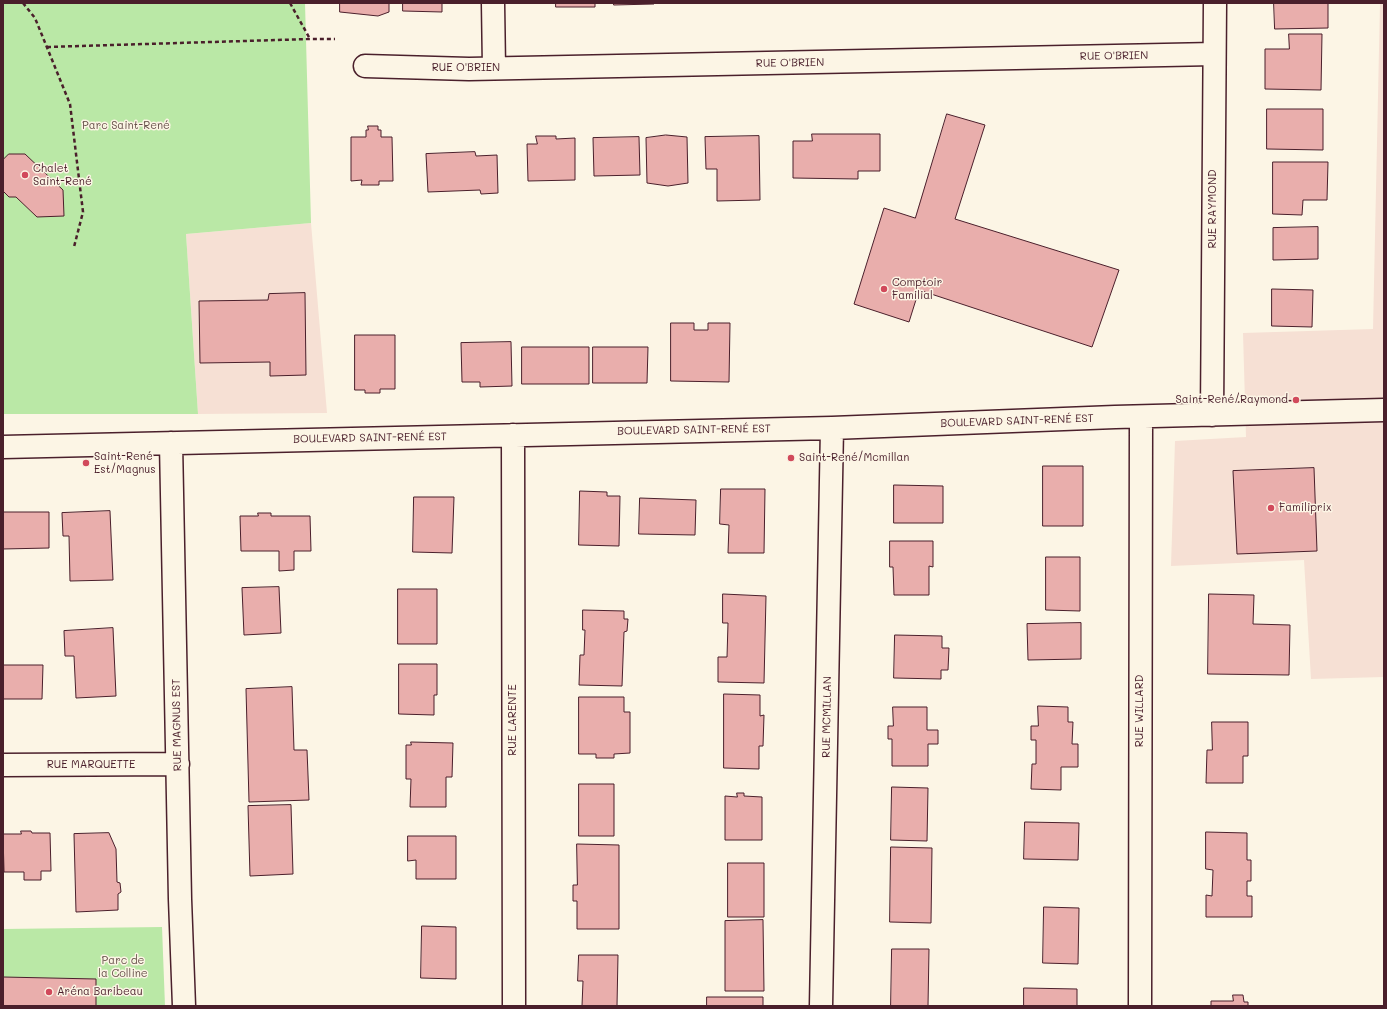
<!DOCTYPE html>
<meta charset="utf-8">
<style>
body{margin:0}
#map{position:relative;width:1387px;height:1009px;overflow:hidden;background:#fcf5e5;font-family:Mali,sans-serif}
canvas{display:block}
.frame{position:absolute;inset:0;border:4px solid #4a1f2b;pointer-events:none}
</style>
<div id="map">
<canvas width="1387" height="1009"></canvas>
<div class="frame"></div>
</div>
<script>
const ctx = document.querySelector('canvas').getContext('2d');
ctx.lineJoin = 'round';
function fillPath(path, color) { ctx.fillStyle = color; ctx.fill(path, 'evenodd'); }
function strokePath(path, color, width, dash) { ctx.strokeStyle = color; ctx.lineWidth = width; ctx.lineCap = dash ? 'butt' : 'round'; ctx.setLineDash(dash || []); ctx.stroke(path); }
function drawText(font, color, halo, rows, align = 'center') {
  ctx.font = font + ' Mali,sans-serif'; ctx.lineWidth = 3; ctx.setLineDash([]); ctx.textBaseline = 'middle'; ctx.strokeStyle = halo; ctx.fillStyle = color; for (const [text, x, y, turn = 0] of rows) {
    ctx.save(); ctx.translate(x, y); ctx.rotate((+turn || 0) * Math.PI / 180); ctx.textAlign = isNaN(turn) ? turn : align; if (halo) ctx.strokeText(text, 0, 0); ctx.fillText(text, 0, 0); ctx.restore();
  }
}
fillPath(new Path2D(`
 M1380 3H1384V677L1311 679 1304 560 1171 566 1175 441 1246 437 1243 333 1373 329Z
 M311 223 327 413 198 414 186 234Z`), '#f6e0d4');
fillPath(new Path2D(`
 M3 3H305L311 223 186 234 198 414H3Z
 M162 927 165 1006H3V929Z`), '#bae8a6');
const building = new Path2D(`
 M340 3H389V12L378 16 340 12Z
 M403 3H442V12L403 11Z
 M556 3H595V7H556Z
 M614 3H654V4L614 5Z
 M1274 3H1328V28L1275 29Z
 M1289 34H1322L1321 90 1265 89V49H1289Z
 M1267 109H1323V150L1267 149Z
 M947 114 985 125 955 219 1119 270 1092 347 919 290 909 322 854 304 884 208 915 218Z
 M368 126H378V130H381V137H392L393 181H379V185H361L362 180 351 181V137H366V130H368Z
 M812 134H880V171H858V179L793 178V141H812Z
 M666 135 687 137 688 183 668 186 647 183 646 138Z
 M536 136H556V139L575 138V180L528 181 527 144H537Z
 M759 136 760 200 717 201V169H706L705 137Z
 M639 137 640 175 594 176 593 138Z
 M475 152 476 156 497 155 498 193 481 194 480 190 428 192 426 154Z
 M9 154H25L63 190 64 216 37 217 16 197H9L3 191V160Z
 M1273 162H1328L1327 200H1303L1302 215 1273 214Z
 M1318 227V259L1273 260V228Z
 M1272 289 1313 290 1312 327 1272 326Z
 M305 293 306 375 270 376V362L200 363 199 301 268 300 269 294Z
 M671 323H694V330H708V323H730L729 382 671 381Z
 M355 335H395V389H380V393H365V390H355Z
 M511 342 512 386 480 387V382H462L461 343Z
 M522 347H589V384H522Z
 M593 347H648L647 383H593Z
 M1043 466H1083V526H1043Z
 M1314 468 1317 551 1237 554 1233 471Z
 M894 485 943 486V523H894Z
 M721 489H765L764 553H728L729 525 720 524Z
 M580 491 607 492V496H620L619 546 579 545Z
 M414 497H454L452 553 413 552Z
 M640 498 696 500 695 535 639 534Z
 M110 511 113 580 70 581 69 536H63L62 513Z
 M3 512H49V548L3 549Z
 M258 513H271V516H310L311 551H294V570L279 571V551H241L240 516H258Z
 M890 541H933V567L929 566V595H894L893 567H890Z
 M1046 557H1080V611L1046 610Z
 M279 587 281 633 244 635 242 588Z
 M398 589H437V644H398Z
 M723 594 766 596 764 683 718 682V657H727L728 623H723Z
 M1209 594 1254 595 1253 624 1290 625 1289 675 1208 674Z
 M583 610 624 611V619H628L627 631 624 632 622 686 579 685 580 655H584L585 630H583Z
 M1081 623V659L1028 660 1027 624Z
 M113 628 116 696 76 698 74 656H65L64 631Z
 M895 635 942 636V648H949L948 670H941V679L894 678Z
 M399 664H437V695H434V715L399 714Z
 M3 665H43L42 699H3Z
 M292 687 294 750H307L309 800 249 802 246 689Z
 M724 694 760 695V716L764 715 763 746H759V769L724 768Z
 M579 697H624V712H630V753L614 754V758H596V754H579Z
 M1038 706 1068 707V722H1073L1072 744H1078V767H1061V790L1031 789 1032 764H1036V740H1031V726H1038Z
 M893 707H927V730H938V744H928V766H892V739H888V726H893Z
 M1212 722H1248V756H1243V783H1206L1207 750H1212Z
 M411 742 453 743 452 777H446V807H410L411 779H406V745H411Z
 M579 784H614V836H579Z
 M892 787 928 788 927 841 891 840Z
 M737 793H744V796L762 797V840H725V796L737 797Z
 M291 805 293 874 250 876 248 806Z
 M1025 822 1079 823 1078 860 1024 859Z
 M21 831H31L32 833H50L51 871H41V880H24V872H4L3 834H21Z
 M1206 832 1247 833V860H1251V881H1247V896H1252V917H1206V895L1212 896 1213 870 1206 869Z
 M109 833 116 849 117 882 120 883 121 892 118 894V910L76 912 74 834Z
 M408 836H456V879H416V860L408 861Z
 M577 844 619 845V929H577V901H573V885H577Z
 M891 847 932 848 931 923 890 922Z
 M728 863H764V917H728Z
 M1044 907 1079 908 1078 964 1043 963Z
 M763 920 764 991H725V921Z
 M422 926 456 927V979L421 978Z
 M892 949H929L928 1006H891Z
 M579 955H618L617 1006H582L583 981H578Z
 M3 977 96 979V1006H3Z
 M1024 988 1077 989V1006H1024Z
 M1233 995H1243L1244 1002H1248V1006H1211V1001H1233Z
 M707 997H763V1006H707Z`);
fillPath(building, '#e9aeac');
strokePath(building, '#4a1f2b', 1);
const minor = new Path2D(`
 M493 3 494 68
 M365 66 469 69 1214 54
 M1212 415 1215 3
 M513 435 514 1006
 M171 443 180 899 184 1006
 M3 447 832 428 1115 417 1384 410
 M3 765 178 764
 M821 1006 832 428
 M1140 1006 1141 417`);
strokePath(minor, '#4a1f2b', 25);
strokePath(new Path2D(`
 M23 3 35 18 70 104 83 212 74 247
 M290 3 310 39
 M47 47 310 39H335`), '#4a1f2b', 2.5, [4, 3]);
strokePath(minor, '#fcf5e5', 22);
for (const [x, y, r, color] of [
 [25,175,4,"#d1495b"],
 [884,289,4,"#d1495b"],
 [1296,400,4,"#d1495b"],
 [791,458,4,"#d1495b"],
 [86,463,4,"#d1495b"],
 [1271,508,4,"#d1495b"],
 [49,992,4,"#d1495b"]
]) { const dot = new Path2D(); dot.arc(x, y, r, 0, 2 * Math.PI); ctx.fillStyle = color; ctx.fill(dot); strokePath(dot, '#fcf5e5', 1.5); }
drawText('11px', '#4a1f2b', '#fcf5e5', [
 ["RUE O'BRIEN",1114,56,-1],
 ["RUE O'BRIEN",790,63,-1],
 ["RUE O'BRIEN",466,68],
 ["RUE RAYMOND",1213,209,-90],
 ["BOULEVARD SAINT-RENÉ EST",1017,421,-2],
 ["BOULEVARD SAINT-RENÉ EST",694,430,-1],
 ["BOULEVARD SAINT-RENÉ EST",370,438,-1],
 ["RUE WILLARD",1140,711,-90],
 ["RUE MCMILLAN",827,717,-89],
 ["RUE LARENTE",513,720,-90],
 ["RUE MAGNUS EST",177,725,-91],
 ["RUE MARQUETTE",91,765]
]);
drawText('11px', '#66514a', '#fcf5e5', [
 ["Parc Saint-René",126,126],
 ["Parc de",123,961],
 ["la Colline",123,974]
]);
drawText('11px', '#4a1f2b', '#fcf5e5', [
 ["Chalet",33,169],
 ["Saint-René",33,182],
 ["Comptoir",892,283],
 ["Familial",892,296],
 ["Saint-René/Raymond",1288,400,"right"],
 ["Saint-René",94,457],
 ["Est/Magnus",94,470],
 ["Saint-René/Mcmillan",799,458],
 ["Familiprix",1279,508],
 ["Aréna Baribeau",57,992]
], 'left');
</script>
